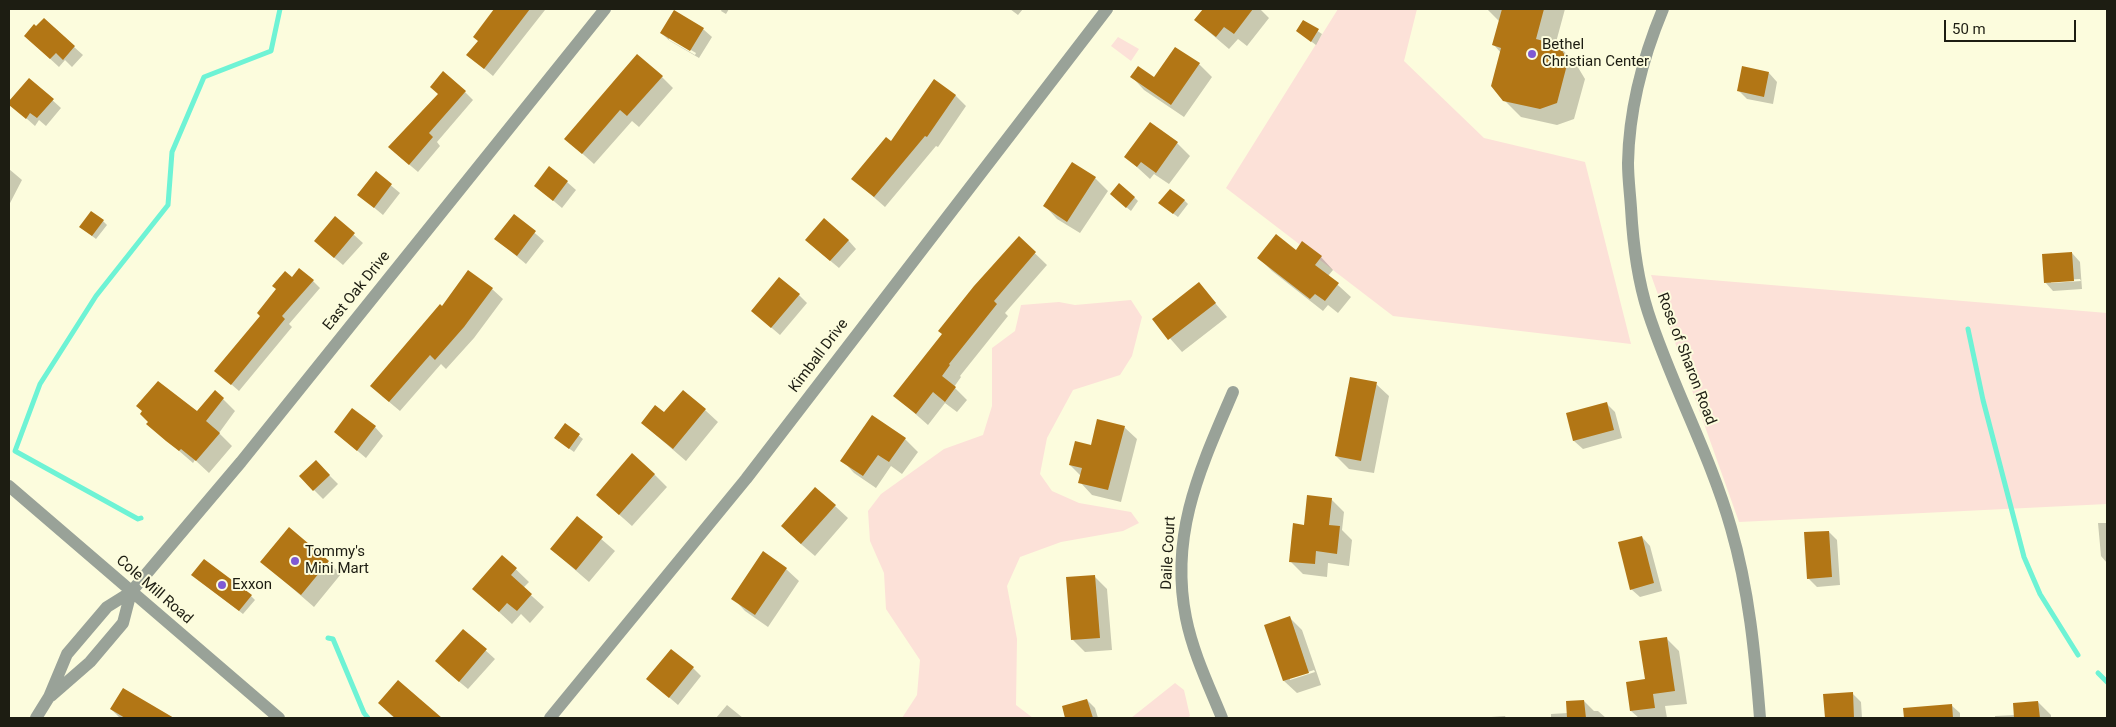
<!DOCTYPE html>
<style>
body{margin:0}
#map{position:relative;width:2116px;height:727px;overflow:hidden;background:#fcfcdd;font-family:Roboto,sans-serif}
canvas{display:block}
.frame{position:absolute;inset:0;border:10px solid #1d1d12;pointer-events:none}
.scale{position:absolute;left:1944px;top:20px;width:132px;height:22px;box-sizing:border-box;border:2px solid #1d1d12;border-top:0;padding-left:6px;font-size:15px;line-height:18px;white-space:nowrap;color:#1d1d12;-webkit-text-stroke:4px #fcfcdd;paint-order:stroke}
</style>
<div id="map">
<canvas width="2116" height="727"></canvas>
<div class="frame"></div>
<div class="scale">50 m</div>
</div>
<script>
const ctx = document.querySelector('canvas').getContext('2d');
ctx.lineJoin = 'round';
function fillPath(path, color) { ctx.fillStyle = color; ctx.fill(path, 'evenodd'); }
function strokePath(path, color, width, dash) { ctx.strokeStyle = color; ctx.lineWidth = width; ctx.lineCap = dash ? 'butt' : 'round'; ctx.setLineDash(dash || []); ctx.stroke(path); }
function drawText(font, color, halo, rows, align = 'center') {
  ctx.font = font + ' Roboto,sans-serif'; ctx.lineWidth = 4; ctx.setLineDash([]); ctx.textBaseline = 'middle'; ctx.strokeStyle = halo; ctx.fillStyle = color; for (const [text, x, y, turn = 0] of rows) {
    ctx.save(); ctx.translate(x, y); ctx.rotate((+turn || 0) * Math.PI / 180); ctx.textAlign = isNaN(turn) ? turn : align; if (halo) ctx.strokeText(text, 0, 0); ctx.fillText(text, 0, 0); ctx.restore();
  }
}
fillPath(new Path2D(`
 M1338 9H1417L1404 61 1484 138 1585 162 1631 344 1393 316 1226 188Z
 M1118 37 1139 49 1131 61 1111 46Z
 M1651 275 2107 313V504L1739 522Z
 M1131 300 1142 317 1132 356 1120 375 1073 390 1047 438 1040 474 1052 491 1079 503 1131 512 1139 523 1123 531 1061 542 1020 557 1007 586 1017 639 1016 705 1033 718H902L917 695 920 660 886 609 884 573 870 541 868 511 881 494 944 449 983 435 992 406V348L1015 331 1021 305 1059 302 1075 305Z
 M1175 683 1184 690 1190 716 1187 718H1131Z`), '#fce1d8');
fillPath(new Path2D(`
 M508 9 545 10 493 76 468 55Z
 M722 9H729L726 14 721 11Z
 M1010 9H1023L1018 15Z
 M1204 9H1260L1269 18 1247 46 1238 39 1229 49 1195 20Z
 M1487 9H1565L1555 46H1559L1576 64 1585 79 1574 119 1557 125 1521 117 1504 100 1501 53 1494 45 1500 22Z
 M44 20 83 55 72 67 65 60 59 67 34 44 36 28Z
 M1304 22 1322 34 1316 45 1297 31Z
 M703 29 712 37 699 58 670 41 661 33ZM669 37 696 53 695 55 669 40Z
 M1176 48 1199 64 1212 77 1184 117 1144 90 1132 77 1154 79Z
 M1769 73 1777 82 1773 104 1747 99 1739 91Z
 M662 77 673 88 639 127 632 121 594 164 566 139Z
 M29 79 61 108 46 126 39 120 35 126 9 103Z
 M935 81 956 96 966 106 938 147 936 146 885 207 853 179 891 143Z
 M465 92 473 100 437 142 440 146 418 172 398 155Z
 M1151 124 1177 143 1190 156 1169 184 1154 174 1150 179 1126 157Z
 M9 169 22 180 9 205Z
 M376 173 400 193 383 215 359 195Z
 M1095 178 1108 191 1080 233 1057 219 1045 206Z
 M567 182 576 190 562 208 536 186Z
 M1134 197 1138 201 1131 211 1115 198Z
 M1184 200 1188 204 1178 217 1164 207Z
 M514 215 544 241 526 264 496 239Z
 M335 218 363 243 343 265 324 249Z
 M103 221 107 225 96 239 80 227Z
 M1019 238 1047 265 1005 313 1008 316 960 376 961 377 954 387 967 400 957 412 945 403 928 425 895 396Z
 M848 240 856 249 839 268 815 248Z
 M1296 251 1321 257 1333 270 1328 276 1351 297 1338 313 1328 305 1323 311 1272 271 1259 258Z
 M2072 253 2080 262 2082 289 2053 291 2045 282ZM2080 279 2081 281 2051 283V281Z
 M292 278 313 281 320 288 289 324 292 327 239 391 216 371 261 316 277 290Z
 M1199 284 1227 317 1182 352 1153 319Z
 M492 289 503 299 474 338 446 369 441 364 400 411 382 396 442 308Z
 M799 295 807 303 780 335 752 311Z
 M1376 384 1389 396 1374 473 1349 469 1336 456Z
 M223 399 235 411 219 433 232 446 209 473 195 460 193 463 148 424 197 412Z
 M1606 403 1615 412 1622 438 1583 449 1574 441 1567 414Z
 M705 410 718 422 686 461 642 423 664 414Z
 M566 425 583 439 574 452 560 442Z
 M375 427 383 436 366 458 335 432Z
 M1124 427 1137 439 1121 502 1092 495 1080 482 1081 476 1070 465 1092 446Z
 M905 439 918 452 902 474 891 466 876 488 854 473 842 460Z
 M316 462 338 484 323 499 300 476Z
 M654 474 667 487 632 526 597 495Z
 M1331 499 1344 512 1342 530 1352 540 1349 566 1328 563 1327 577 1303 574 1290 561 1305 526Z
 M835 506 848 518 815 556 795 539Z
 M577 518 615 551 589 582 551 549Z
 M2098 523H2107V563L2101 556Z
 M289 529 341 574 314 607 262 562Z
 M1829 532 1837 540 1840 585 1817 587 1808 578Z
 M1642 537 1650 546 1662 591 1640 597 1631 589Z
 M502 556 529 582 523 588 544 607 530 623 521 614 512 624 474 589Z
 M786 569 799 581 768 627 745 611 733 598Z
 M1095 577 1107 589 1112 650 1085 652 1072 639Z
 M197 579 251 596 255 600 243 614Z
 M1289 617 1302 630 1321 685 1297 693 1284 681 1266 626ZM1314 670 1315 672 1290 680V678Z
 M463 630 495 659 468 689 445 670Z
 M1666 638 1679 651 1687 704 1665 706 1667 718H1639L1631 711Z
 M693 668 701 676 678 705 648 679Z
 M398 682 441 718H395L392 716 379 703Z
 M1852 693 1861 702 1862 718H1826L1825 695Z
 M1087 700 1095 708 1098 718H1067L1063 707Z
 M1584 701 1594 711H1598L1606 718H1551V714L1568 713Z
 M2038 702 2051 715V718H1995V716L2015 715Z
 M727 705 743 718H716Z
 M1951 705 1960 713V718H1916L1915 708Z
 M111 709 170 717 171 718H120Z
 M1505 716 1506 718H1477Z`), '#0003');
strokePath(new Path2D(`
 M1968 329 1983 400 2024 557 2040 594 2078 655
 M141 518 138 519 15 451 40 384 96 296 168 205 172 152 204 77 271 51 280 9
 M328 638 333 639 364 713 368 718
 M2098 673 2107 682`), '#6ef3d5', 5);
fillPath(new Path2D(`
 M494 9H530L484 69 466 55 478 41 473 37Z
 M1203 9H1253L1234 34 1224 27 1216 37 1194 20Z
 M1502 9H1544L1536 39 1559 45 1568 61 1557 103 1540 109 1503 101 1491 86 1501 48 1492 45Z
 M674 10 704 28 690 51 660 33Z
 M44 18 75 46 63 60 56 53 50 59 24 36 34 24 36 26Z
 M1303 20 1319 29 1311 42 1296 31Z
 M1175 47 1200 63 1171 105 1130 77 1138 66 1154 77Z
 M637 54 663 76 627 116 620 110 582 154 564 139Z
 M1742 66 1769 72 1764 97 1737 91Z
 M443 71 466 91 429 133 433 137 409 165 388 147 438 94 430 87Z
 M29 78 54 99 37 118 30 113 26 119 9 105V101Z
 M934 79 956 95 927 137 925 136 874 197 851 179 886 137 891 141Z
 M1150 122 1178 142 1156 173 1141 162 1137 167 1124 157Z
 M1072 162 1096 177 1067 222 1043 206Z
 M549 166 568 181 553 201 534 186Z
 M376 171 392 184 374 208 357 195Z
 M1119 183 1135 197 1126 208 1110 194Z
 M1170 189 1185 200 1173 214 1158 203Z
 M91 211 104 220 92 236 79 227Z
 M514 214 536 231 517 256 494 239Z
 M335 216 355 233 334 258 314 241Z
 M824 218 849 240 830 261 805 240Z
 M1276 234 1296 250 1302 241 1322 256 1315 265 1339 283 1325 301 1315 294 1310 299 1257 258Z
 M1019 236 1036 252 994 301 997 304 949 364 950 365 942 376 956 387 945 402 933 392 916 414 893 396 942 334 938 331 974 286Z
 M2072 252 2074 281 2044 283 2042 254Z
 M299 268 314 280 282 316 285 319 231 385 214 371 260 316 257 313 276 289 272 286 285 271 292 277Z
 M468 270 493 288 464 327 435 360 430 355 389 402 370 386 440 304 442 306Z
 M779 277 800 294 771 328 751 311Z
 M1199 282 1216 303 1168 340 1152 319Z
 M1350 377 1377 382 1361 461 1335 456Z
 M158 381 197 411 215 390 224 398 206 421 220 433 196 461 181 449 179 451 166 441 146 424 148 422 140 414 142 411 136 406Z
 M683 390 706 409 673 449 641 423 655 405 664 412Z
 M1607 402 1614 430 1573 441 1566 413Z
 M352 408 376 426 357 451 334 432Z
 M872 415 906 438 889 462 878 455 863 476 840 461Z
 M1097 419 1125 426 1108 490 1078 483 1082 468 1069 465 1075 441 1091 445Z
 M565 423 580 434 569 449 554 438Z
 M632 453 655 474 619 515 596 495Z
 M316 460 330 475 313 491 299 476Z
 M815 487 836 505 801 544 781 526Z
 M1307 495 1332 498 1329 525 1340 526 1337 554 1316 551 1315 564 1289 562 1293 523 1304 525Z
 M577 516 603 537 576 570 550 549Z
 M289 527 329 561 301 595 260 562Z
 M1829 531 1832 577 1807 579 1804 532Z
 M1642 536 1654 583 1630 590 1618 542Z
 M763 551 787 568 755 615 731 599Z
 M502 555 517 568 511 575 532 594 517 611 507 603 499 612 472 589Z
 M204 559 252 595 239 611 191 575Z
 M1095 575 1100 638 1071 640 1066 577Z
 M1290 616 1309 673 1283 681 1264 625Z
 M463 629 487 649 459 682 435 661Z
 M1667 637 1675 691 1653 694 1655 708 1630 711 1626 682 1645 679 1639 641Z
 M671 649 694 667 669 698 646 679Z
 M398 680 442 718H395L378 703Z
 M123 688 174 718H125L110 709Z
 M1853 692 1854 718H1825L1823 694Z
 M1087 699 1093 718H1065L1062 706Z
 M1584 700 1586 718H1567L1566 701Z
 M2038 701 2040 718H2014L2013 703Z
 M1952 704 1953 718H1904L1903 708Z`), '#b27615');
strokePath(new Path2D(`
 M1663 9C1643 57 1629 111 1628 163 1628 178 1630 193 1631 208 1633 244 1637 278 1648 312 1672 386 1710 454 1731 528 1749 590 1755 654 1760 718
 M9 486 279 718
 M51 696 90 662 123 623 131 592
 M36 718 49 697 67 654 107 607 131 592 241 462 605 9
 M550 718 746 479 1107 9
 M1222 718C1209 686 1193 653 1186 618 1169 533 1201 467 1233 392`), '#99a298', 12);
for (const [x, y, r, color] of [
 [1532,54,5,"#7f5ad4"],
 [295,561,5,"#7f5ad4"],
 [222,585,5,"#7f5ad4"]
]) { const dot = new Path2D(); dot.arc(x, y, r, 0, 2 * Math.PI); ctx.fillStyle = color; ctx.fill(dot); strokePath(dot, '#fcfcdd', 2); }
drawText('15px', '#1d1d12', '#fcfcdd', [
 ["Bethel",1542,45],
 ["Christian Center",1542,62],
 ["Tommy's",305,552],
 ["Mini Mart",305,569],
 ["Exxon",232,585]
], 'left');
drawText('15px', '#1d1d12', '#fcfcdd', [
 ["East Oak Drive",357,291,-51],
 ["Kimball Drive",819,356,-53],
 ["Rose of Sharon Road",1686,359,69],
 ["Daile Court",1169,553,-87],
 ["Cole Mill Road",154,590,41]
]);
</script>
